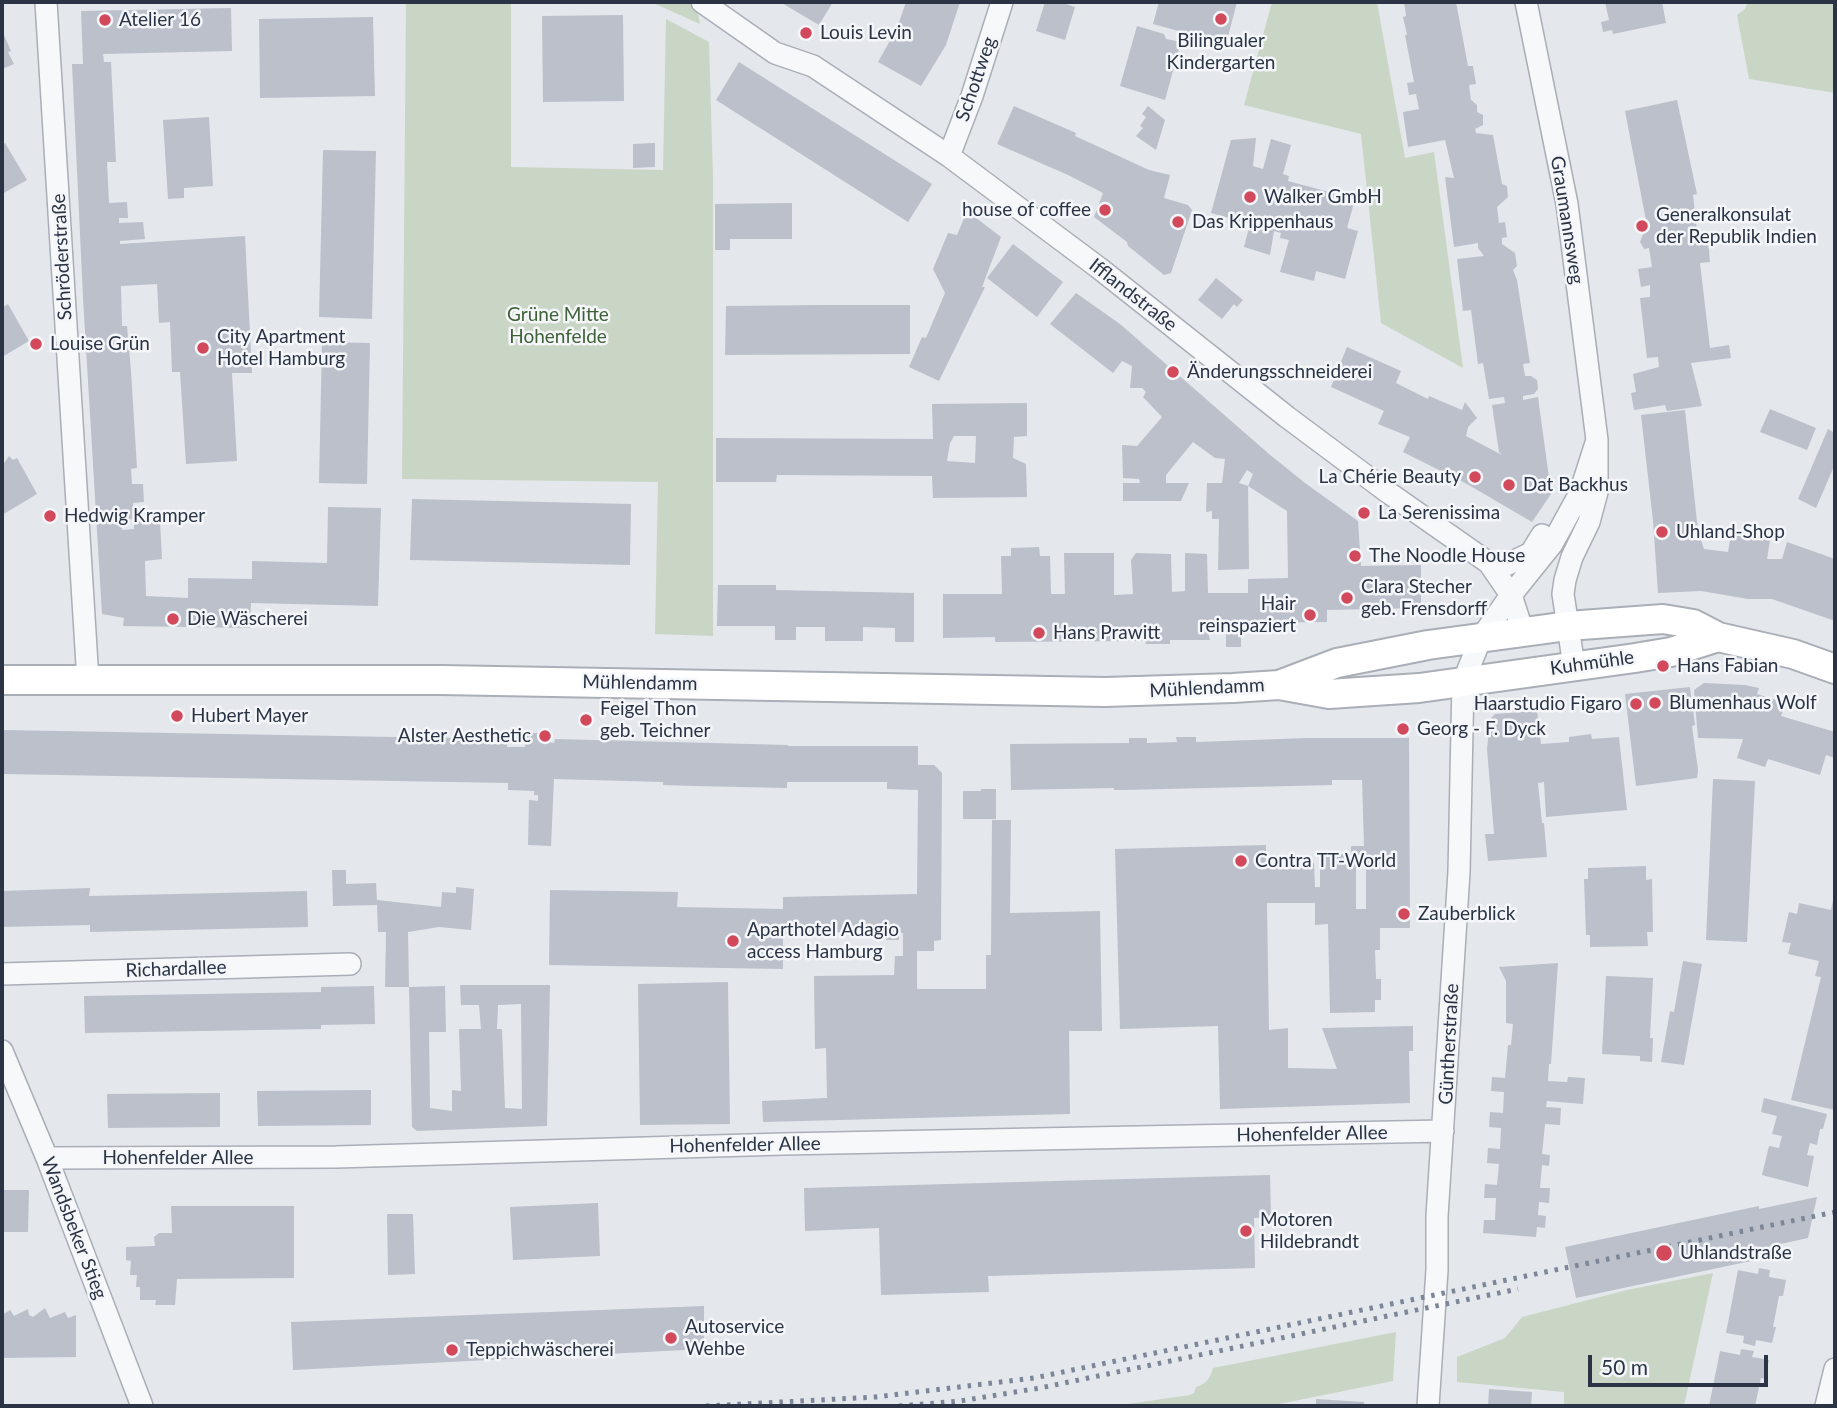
<!DOCTYPE html>
<meta charset="utf-8">
<style>
body{margin:0}
#map{position:relative;width:1837px;height:1408px;overflow:hidden;background:#e4e7ec;font-family:Lato,sans-serif}
canvas{display:block}
.frame{position:absolute;inset:0;border:4px solid #2b3445;pointer-events:none}
.scale{position:absolute;left:1588px;top:1355px;width:180px;height:32px;box-sizing:border-box;border:4px solid #2b3445;border-top:0;padding-left:9px;font-size:21px;line-height:24px;white-space:nowrap;color:#2b3445;-webkit-text-stroke:5px #f4f6f9;paint-order:stroke}
</style>
<div id="map">
<canvas width="1837" height="1408"></canvas>
<div class="frame"></div>
<div class="scale">50 m</div>
</div>
<script>
const ctx = document.querySelector('canvas').getContext('2d');
ctx.lineJoin = 'round';
function fillPath(path, color) { ctx.fillStyle = color; ctx.fill(path, 'evenodd'); }
function strokePath(path, color, width, dash) { ctx.strokeStyle = color; ctx.lineWidth = width; ctx.lineCap = dash ? 'butt' : 'round'; ctx.setLineDash(dash || []); ctx.stroke(path); }
function drawText(font, color, halo, rows, align = 'center') {
  ctx.font = font + ' Lato,sans-serif'; ctx.lineWidth = 5; ctx.setLineDash([]); ctx.textBaseline = 'middle'; ctx.strokeStyle = halo; ctx.fillStyle = color; for (const [text, x, y, turn = 0] of rows) {
    ctx.save(); ctx.translate(x, y); ctx.rotate((+turn || 0) * Math.PI / 180); ctx.textAlign = isNaN(turn) ? turn : align; if (halo) ctx.strokeText(text, 0, 0); ctx.fillText(text, 0, 0); ctx.restore();
  }
}
fillPath(new Path2D(`
 M406 2H511V167L663 170 666 19 709 42 713 177V636L655 634 658 482 402 479Z
 M651 2H688L698 13 700 24Z
 M1272 2H1377L1405 158 1434 152 1463 368 1381 323 1361 134 1244 105Z
 M1748 2H1835V93L1749 79 1737 15 1745 9Z
 M1713 1273 1684 1406H1564V1392L1457 1382V1357L1505 1338 1522 1317 1627 1290Z
 M1396 1332 1393 1381 1269 1406H1114L1190 1395 1194 1393 1196 1387C1206 1384 1210 1379 1213 1368Z`), '#c9d6c5');
fillPath(new Path2D(`
 M780 2H833L819 25Z
 M906 2H960L946 45 921 86 878 62 897 28Z
 M1045 2H1059L1075 7 1065 40 1036 31Z
 M1159 2H1237L1226 44 1153 24Z
 M1404 2H1456L1468 66H1473L1476 84 1469 85 1471 100 1477 105V112L1483 115V125L1475 129 1476 133 1493 135 1502 184 1507 186 1508 197 1497 207 1499 223 1505 222 1507 237 1502 238V244L1515 253 1517 266 1513 270 1517 280 1530 363 1523 364 1525 376H1531L1537 380 1538 389 1534 394 1523 396V400L1538 397 1550 485 1555 488 1532 522 1467 484 1403 452 1410 437 1378 424 1384 411 1331 387 1347 347 1401 371 1396 383 1428 399 1429 396 1462 410 1465 402 1477 418 1468 427 1466 436 1502 455 1499 452 1492 405 1505 403 1504 397 1489 399 1483 363 1478 364 1471 310 1463 311 1457 259 1484 256 1478 248V243L1454 247 1445 177 1454 178 1445 140 1408 147 1403 112 1419 109 1416 94 1409 95 1407 83 1414 82 1405 35H1407L1403 17 1406 16Z
 M1605 2H1662L1666 23 1613 34 1612 30 1603 32 1601 22 1609 20Z
 M231 8 232 51 103 54 104 62H111L116 162H107L109 203 127 202 128 218H119V223L143 222 145 239 120 241V244L245 236 252 373H232L237 461 186 464 180 372H172L170 322 159 323 157 284 121 286 122 326H127L131 371 137 468 131 469 132 484H143L144 502 133 503 134 519 122 520V530L134 529V521H160L162 559 145 561 146 596 188 598V578L252 579V561L327 563 328 507 381 508 378 606 251 603 250 628 123 626 124 618 102 614 83 298 72 64H83L81 11Z
 M623 15 624 101 543 102 542 16Z
 M373 17 375 96 260 98 259 19Z
 M1137 26 1164 34 1166 39 1181 42 1165 100 1120 86Z
 M2 35H4L11 51 8 52 14 64 2 69Z
 M739 62 932 184 908 222 716 100Z
 M1677 100 1697 194 1693 195 1698 240H1708L1710 262 1700 263 1710 348 1729 345 1731 358 1691 363 1702 406 1667 411 1665 405 1634 410 1631 393 1636 392 1633 374 1659 367 1658 357 1647 358 1640 298 1650 297V285L1641 287 1638 269 1652 267 1649 248 1644 249 1640 242 1643 234 1648 231 1625 111Z
 M1014 106 1076 133 1075 136 1086 141 1149 170 1170 175 1164 198 1188 205 1192 210 1171 273 1164 275 1128 246 1127 242 1094 217 1103 193 1068 175 997 144Z
 M1148 106 1165 120 1156 150 1136 136 1143 128 1140 126 1146 117 1142 114Z
 M209 117 213 186 184 188V198L168 199 163 120Z
 M1256 138 1253 166 1263 169 1271 139 1291 145 1283 174 1289 176 1288 181 1355 199 1347 228 1358 231 1345 279 1316 271 1314 281 1280 272 1289 240 1280 238 1281 233 1274 231 1270 255 1244 247 1250 224 1211 213 1231 140Z
 M5 143 27 180 2 194V144Z
 M655 143V167L633 168V144Z
 M323 150 376 151 372 319 319 317Z
 M792 203V239H730V250H715V204Z
 M967 211 1001 237 982 287H985L939 381 909 367 922 337 926 338 945 293 933 269 948 233 957 235Z
 M1013 244 1063 282 1037 317 987 278Z
 M1216 278 1243 300 1237 307 1234 304 1222 319 1198 300Z
 M1076 293 1120 324 1269 454 1305 483 1358 521 1361 566 1421 565V608L1327 610V622L1249 623 1248 633H1241V647H1226V633H1208L1210 640H1170V644H1146L1145 641 995 642V637L943 638V594H1002L1001 556H1011V548L1039 547 1040 556H1050L1051 594H1065L1064 553H1114V595L1133 594 1131 560 1136 553 1171 554 1172 592 1185 591V553L1207 554 1208 593H1248V579L1288 578 1287 511 1248 486 1253 474 1247 470 1239 483 1248 486 1249 569 1218 570 1219 519H1212V511L1206 512 1207 483H1222L1225 459 1215 458 1193 442 1166 475V483H1189L1181 501H1123V483H1140L1139 479 1123 478 1122 445 1137 446 1162 417 1143 397 1146 392 1142 388H1130L1132 366 1122 361 1113 373 1050 324Z
 M8 304 29 341 2 357V308Z
 M819 305H910V354L725 355 726 306Z
 M322 342 370 343 367 484 319 483Z
 M1027 403V436L1014 437 1013 458 1026 464 1027 497 933 498 932 476 777 475 776 482H716V438L933 439 932 404ZM954 436H976L975 463 947 461 950 443Z
 M1770 409 1816 428 1807 450 1760 432Z
 M1685 410 1698 531 1704 549 1728 552 1731 535 1770 540 1767 559H1782L1787 542 1835 559V621L1772 599H1748L1701 591 1658 593 1653 521 1641 415Z
 M1828 429 1835 433V464L1816 508 1798 499Z
 M9 456 13 460 17 458 37 494 2 515V466Z
 M412 499 631 504 630 565 410 560Z
 M718 585H776V590L914 593V642H895V628L863 627V641H825V627H796V640H775V626H717Z
 M1704 683 1745 685 1759 688 1757 694 1786 703 1781 716 1835 732V758L1826 755 1820 775 1768 759 1765 767 1737 758 1743 739 1698 738 1694 690Z
 M1690 687 1695 725 1692 726 1698 770 1697 778 1636 786 1625 694Z
 M1537 711 1541 744 1569 742V737L1591 734 1592 739 1619 737 1627 810 1546 817 1544 782 1538 783 1542 823H1544L1547 857 1488 861 1485 834H1494L1487 749 1490 719 1495 714Z
 M2 730 507 739V747H525L526 733H549L548 742 554 743 555 739 788 745V746H918V765H934L942 773 941 940 934 941V951H917V989H986V955H991L992 820H1011L1010 913 1100 911 1102 1031H1069L1070 1114 763 1122 762 1101 827 1098 826 1048 815 1049 814 976 894 975 895 956H903V933H899V940H886V932L879 931 783 934V969L549 965 550 890 678 892 677 907 783 909V897L917 894 918 790 887 789V782H787V788L694 786 663 785V782L554 779 551 846 528 845 529 800 538 801V795H534V791L508 790V783L2 774Z
 M1176 737H1196V742L1308 738H1409L1410 928H1380V950H1375L1376 979H1381V1000H1375V1012L1330 1013 1328 924 1315 925V903H1267L1269 1030 1288 1028V1068L1337 1069 1322 1028 1413 1026V1051H1409L1410 1103 1220 1109 1218 1026 1120 1029 1115 849 1266 845V864L1314 863 1315 887H1320V854H1351V846H1364L1362 780H1332V785L1123 790H1114V788L1011 790 1010 744 1129 743V738H1147V743L1177 742ZM1356 866 1366 867V909H1356Z
 M1713 779 1755 781 1747 942 1706 940Z
 M981 789H996V819H963V791H981Z
 M1646 866V880L1652 879 1653 932H1647L1648 946 1590 947V935H1586L1584 879H1588V868Z
 M332 870H346V884L376 883 377 900 441 907 442 892 456 893V887L474 889 471 930 439 927 408 932 409 987H385L386 932H378L377 905 333 906Z
 M90 888 89 896 307 891 308 927 90 932V925L2 927V891Z
 M1834 895H1835V1110L1791 1100 1821 977 1815 976 1819 961 1788 954 1791 943 1782 942 1789 912 1797 914 1799 903 1831 910Z
 M1683 961 1702 964 1684 1065 1661 1062 1670 1011 1674 1012Z
 M1558 963 1551 1064H1549L1548 1081 1567 1082 1568 1077 1585 1078 1583 1104 1547 1101 1546 1107 1561 1108 1560 1125 1545 1124 1542 1154 1550 1155 1549 1166 1542 1165 1540 1188H1550L1549 1203 1539 1202 1538 1215 1546 1216 1545 1228 1537 1227 1536 1237 1483 1233 1484 1220H1495L1496 1198H1484L1485 1184 1497 1185 1499 1164 1487 1163 1488 1148 1500 1149 1501 1128 1489 1127 1490 1112 1503 1113 1504 1092 1491 1091 1492 1077 1505 1078 1508 1045H1511L1513 1024 1506 1023V981L1499 967Z
 M1606 976 1653 978 1650 1038H1653L1652 1062 1640 1061V1056L1602 1054Z
 M728 982 730 1124 640 1125 638 984Z
 M460 985H550L547 1126 417 1131 412 1127 409 987 445 986 446 1032H429L430 1108 452 1111V1090L461 1091 459 1029H481L479 1005H461ZM521 1004 522 1109 505 1108 502 1029H497L498 1005Z
 M374 986 375 1024 321 1025V1029L85 1033 84 996 321 992V987Z
 M371 1090V1125L258 1126 257 1091Z
 M220 1093V1127L108 1128 107 1094Z
 M1764 1098 1827 1114 1823 1129H1820L1817 1145 1810 1143 1807 1155 1814 1156 1808 1187 1762 1175 1769 1146 1779 1148 1782 1136 1772 1134 1777 1116 1761 1112Z
 M1270 1175 1271 1217 1254 1218 1255 1268 988 1276 989 1292 881 1295 879 1228 805 1231 804 1188Z
 M2 1190H29L28 1232H2Z
 M1817 1197 1808 1238 1767 1247 1770 1257 1576 1298 1565 1247 1759 1206V1209Z
 M598 1203 600 1256 513 1260 510 1207Z
 M171 1206H294V1278L177 1279 175 1305H155L156 1300H140V1287H136L137 1275H130L131 1261 126 1260V1247L155 1246 154 1237 159 1233H172Z
 M387 1214H413L415 1274 388 1275Z
 M1759 1268 1770 1270 1769 1277 1786 1280 1783 1296H1779L1773 1327H1776L1772 1343 1756 1340 1755 1346 1743 1343 1744 1336 1726 1333 1738 1270 1758 1274Z
 M704 1306V1349L293 1370 291 1322Z
 M45 1308 50 1318 65 1312 68 1318 76 1315V1357L2 1358V1315L10 1310 14 1316 28 1309 29 1315 33 1317Z
 M1741 1349 1754 1351 1752 1357 1769 1360 1765 1379 1761 1378 1755 1406H1709L1720 1351 1740 1355Z
 M1489 1389 1532 1392 1531 1406H1488Z
 M1316 1399 1364 1402V1406H1316Z`), '#bbc0ca');
const street = new Path2D(`
 M46 2 88 681
 M702 2 775 53 813 66 949 156 1099 268 1287 417 1389 493 1489 563 1511 595 1523 632
 M1526 2 1567 204 1597 440V492L1589 522 1572 557 1565 580 1563 594 1574 666
 M949 156 972 96 1002 2
 M1489 563 1504 566 1531 553 1542 535
 M2 974 350 964
 M2 1051 47 1158 142 1406
 M47 1158 336 1157 783 1144 1443 1131
 M1428 1406 1437 1270V1216L1459 872 1463 682 1481 638 1511 595 1552 544 1580 493 1597 440
 M1826 1406 1835 1369`);
const secondary = new Path2D(`
 M2 680H441L1105 692 1233 688 1279 685 1329 694 1419 688 1635 658 1671 652 1718 637
 M1279 685 1337 663 1428 645 1568 626 1663 619 1693 624 1718 637 1793 654 1835 669`);
strokePath(street, '#a9aeb7', 24);
strokePath(secondary, '#a9aeb7', 32);
strokePath(street, '#f7f8fa', 21);
strokePath(secondary, '#fff', 28);
strokePath(new Path2D(`
 M706 1406 876 1397 1034 1378 1835 1212
 M899 1406 960 1401 1040 1388 1518 1289`), '#7d8696', 5, [3.5, 7]);
for (const [x, y, r, color] of [
 [1221,19,7,"#d1495b"],
 [105,20,7,"#d1495b"],
 [806,33,7,"#d1495b"],
 [1250,197,7,"#d1495b"],
 [1105,210,7,"#d1495b"],
 [1178,222,7,"#d1495b"],
 [1642,226,7,"#d1495b"],
 [36,344,7,"#d1495b"],
 [203,348,7,"#d1495b"],
 [1173,372,7,"#d1495b"],
 [1475,477,7,"#d1495b"],
 [1509,485,7,"#d1495b"],
 [1364,513,7,"#d1495b"],
 [50,516,7,"#d1495b"],
 [1662,532,7,"#d1495b"],
 [1355,556,7,"#d1495b"],
 [1347,598,7,"#d1495b"],
 [1310,615,7,"#d1495b"],
 [173,619,7,"#d1495b"],
 [1039,633,7,"#d1495b"],
 [1663,666,7,"#d1495b"],
 [1655,703,7,"#d1495b"],
 [1636,704,7,"#d1495b"],
 [177,716,7,"#d1495b"],
 [586,720,7,"#d1495b"],
 [1403,729,7,"#d1495b"],
 [545,736,7,"#d1495b"],
 [1241,861,7,"#d1495b"],
 [1404,914,7,"#d1495b"],
 [733,941,7,"#d1495b"],
 [1246,1231,7,"#d1495b"],
 [1664,1253,9,"#d1495b"],
 [671,1338,7,"#d1495b"],
 [452,1350,7,"#d1495b"]
]) { const dot = new Path2D(); dot.arc(x, y, r, 0, 2 * Math.PI); ctx.fillStyle = color; ctx.fill(dot); strokePath(dot, '#f4f6f9', 2.5); }
drawText('19px', '#2b3445', '#f4f6f9', [
 ["Atelier 16",119,20],
 ["Louis Levin",820,33],
 ["Bilingualer",1221,41,"center"],
 ["Kindergarten",1221,63,"center"],
 ["Walker GmbH",1264,197],
 ["house of coffee",1091,210,"right"],
 ["Generalkonsulat",1656,215],
 ["der Republik Indien",1656,237],
 ["Das Krippenhaus",1192,222],
 ["City Apartment",217,337],
 ["Hotel Hamburg",217,359],
 ["Louise Grün",50,344],
 ["Änderungsschneiderei",1187,372],
 ["La Chérie Beauty",1461,477,"right"],
 ["Dat Backhus",1523,485],
 ["La Serenissima",1378,513],
 ["Hedwig Kramper",64,516],
 ["Uhland-Shop",1676,532],
 ["The Noodle House",1369,556],
 ["Clara Stecher",1361,587],
 ["geb. Frensdorff",1361,609],
 ["Hair",1296,604,"right"],
 ["reinspaziert",1296,626,"right"],
 ["Die Wäscherei",187,619],
 ["Hans Prawitt",1053,633],
 ["Hans Fabian",1677,666],
 ["Blumenhaus Wolf",1669,703],
 ["Haarstudio Figaro",1622,704,"right"],
 ["Feigel Thon",600,709],
 ["geb. Teichner",600,731],
 ["Hubert Mayer",191,716],
 ["Georg - F. Dyck",1417,729],
 ["Alster Aesthetic",531,736,"right"],
 ["Contra TT-World",1255,861],
 ["Zauberblick",1418,914],
 ["Aparthotel Adagio",747,930],
 ["access Hamburg",747,952],
 ["Motoren",1260,1220],
 ["Hildebrandt",1260,1242],
 ["Uhlandstraße",1680,1253],
 ["Autoservice",685,1327],
 ["Wehbe",685,1349],
 ["Teppichwäscherei",466,1350]
], 'left');
drawText('19px', '#2b3445', '#f4f6f9', [
 ["Schottweg",976,79,-71],
 ["Graumannsweg",1567,220,81],
 ["Schröderstraße",62,257,-93],
 ["Ifflandstraße",1133,295,38],
 ["Kuhmühle",1592,663,-8],
 ["Mühlendamm",640,683,1],
 ["Mühlendamm",1207,688,-3],
 ["Richardallee",176,969,-2],
 ["Güntherstraße",1449,1044,-87],
 ["Hohenfelder Allee",1312,1134,-1],
 ["Hohenfelder Allee",745,1145,-1],
 ["Hohenfelder Allee",178,1158],
 ["Wandsbeker Stieg",74,1228,69]
]);
drawText('19px', '#3f6138', '#f4f6f9', [
 ["Grüne Mitte",558,315],
 ["Hohenfelde",558,337]
]);
</script>
